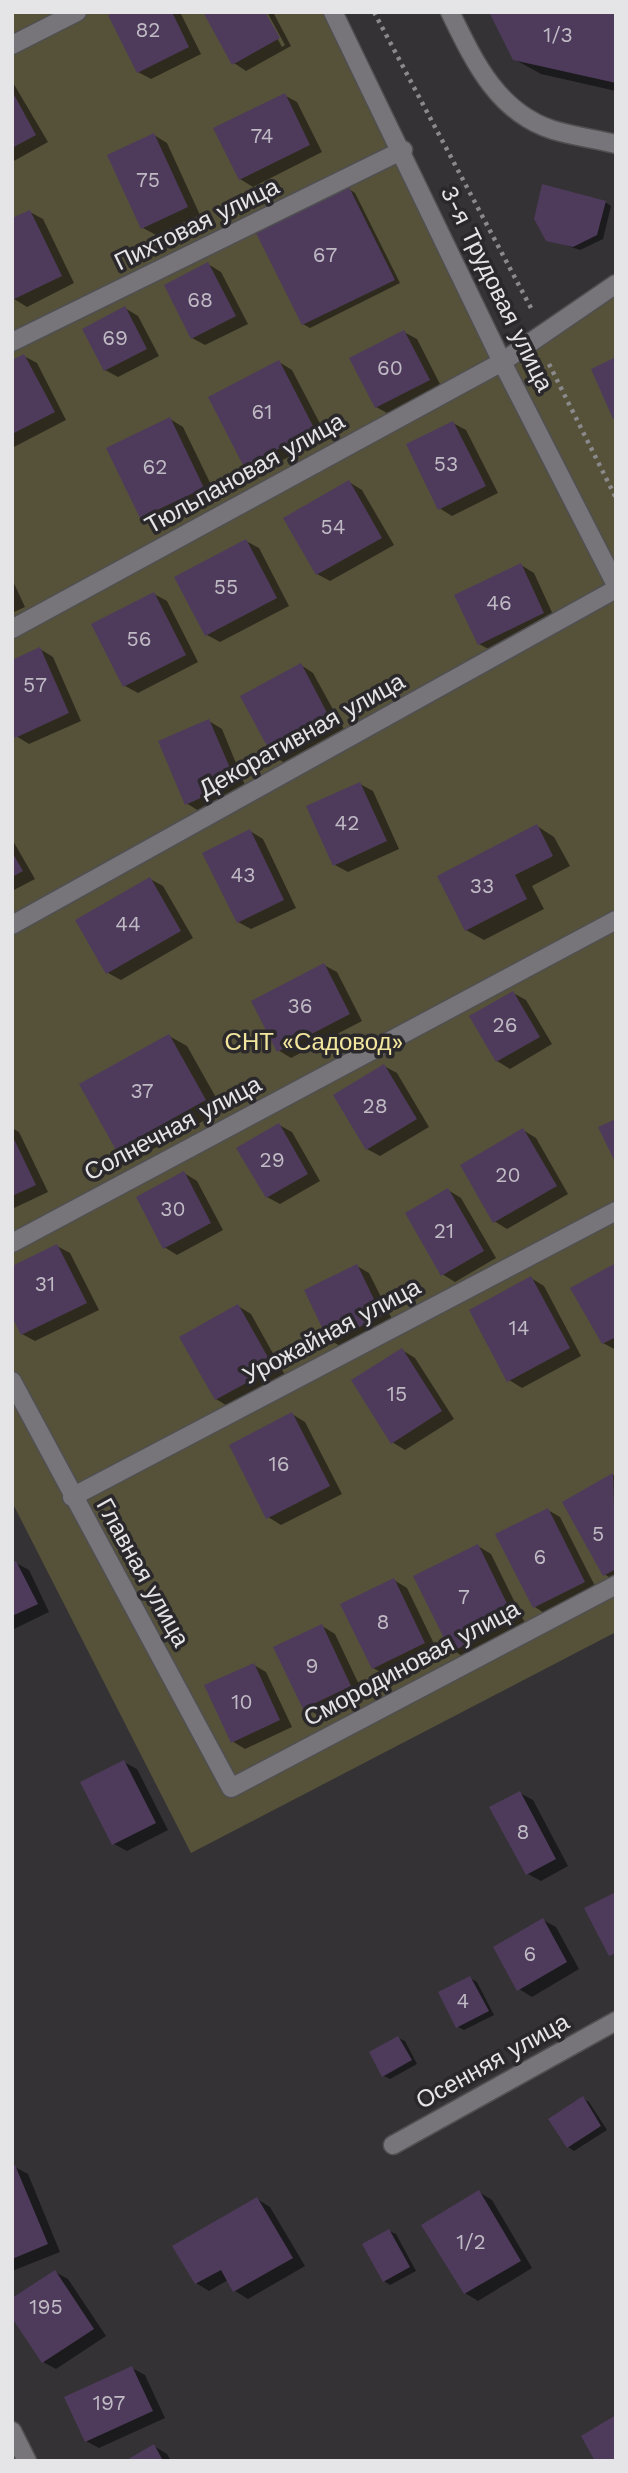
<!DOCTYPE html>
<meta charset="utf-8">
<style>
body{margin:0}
#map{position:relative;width:628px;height:2473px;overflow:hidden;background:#343235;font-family:"Work Sans",sans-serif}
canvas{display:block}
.frame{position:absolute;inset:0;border:14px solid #e5e4e6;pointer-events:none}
</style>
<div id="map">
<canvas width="628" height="2473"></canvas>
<div class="frame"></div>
</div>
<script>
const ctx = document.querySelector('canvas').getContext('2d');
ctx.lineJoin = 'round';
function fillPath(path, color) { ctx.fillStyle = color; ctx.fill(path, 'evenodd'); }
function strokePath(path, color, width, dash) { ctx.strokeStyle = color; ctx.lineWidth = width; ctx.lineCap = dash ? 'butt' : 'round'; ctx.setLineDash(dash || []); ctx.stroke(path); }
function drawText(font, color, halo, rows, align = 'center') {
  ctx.font = font + ' "Work Sans",sans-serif'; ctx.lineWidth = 7; ctx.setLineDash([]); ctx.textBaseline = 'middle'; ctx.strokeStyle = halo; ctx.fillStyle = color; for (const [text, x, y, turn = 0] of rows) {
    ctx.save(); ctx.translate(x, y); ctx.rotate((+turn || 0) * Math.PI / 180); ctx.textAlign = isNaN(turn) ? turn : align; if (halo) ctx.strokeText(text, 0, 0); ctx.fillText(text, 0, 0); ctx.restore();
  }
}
fillPath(new Path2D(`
 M12 12H322L502 361 616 283V1632L191 1853 12 1502Z`), '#565239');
fillPath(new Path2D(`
 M117 12H180L201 54 151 79 138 72Z
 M263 12 282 47 285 45 267 12H273L291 46 246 71 234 63Z
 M616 12V91L541 74 514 59Z
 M12 81 48 142 12 162Z
 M284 95 297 102 322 152 253 187 240 179Z
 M154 135 167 143 200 215 156 235 143 228Z
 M349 189 355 193 400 283 310 328 303 324Z
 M605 202 611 206 603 239 580 250 547 239Z
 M30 212 43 219 74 283 27 307 14 299Z
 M208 264 221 272 248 324 205 345 192 338Z
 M125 308 138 316 159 356 118 377 105 370Z
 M404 332 417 339 442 388 389 414 376 407Z
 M24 356 37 363 66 420 12 448V362Z
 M279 362 292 370 327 437 258 473 246 465Z
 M170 419 183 427 216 495 154 525 141 517Z
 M453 423 466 430 498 493 452 516 439 508Z
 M349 482 362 490 394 545 330 581 317 574Z
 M246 541 259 548 289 606 220 642 207 635Z
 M521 565 534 573 556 621 492 651 479 644Z
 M12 579 25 607 12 613Z
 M154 594 167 601 198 662 138 693 125 686Z
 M40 649 53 657 81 721 29 744 16 736Z
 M301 665 313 673 346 733 288 765 275 757Z
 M209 721 222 729 247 790 199 811 186 803Z
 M360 784 373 791 399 849 348 872 335 865Z
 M537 826 554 837 570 866 532 886 544 909 484 940 466 930Z
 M250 831 263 839 296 908 251 929 238 922Z
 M12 839 35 879 12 891Z
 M150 879 163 886 193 938 121 980 108 973Z
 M324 965 337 972 362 1021 291 1058 278 1050Z
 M513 993 526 1000 552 1044 510 1069 497 1061Z
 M169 1036 187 1046 223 1110 135 1159 117 1149Z
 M384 1066 397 1073 429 1127 380 1156 367 1149Z
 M279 1125 292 1132 320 1181 280 1204 267 1197Z
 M12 1128 19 1132 48 1192 12 1209Z
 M523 1130 536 1138 568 1194 507 1229 494 1221Z
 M184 1173 197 1181 223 1230 177 1255 164 1247Z
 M448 1190 461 1198 496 1258 455 1282 442 1274Z
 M57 1246 70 1253 99 1310 35 1341 22 1334Z
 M616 1265V1350L603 1343Z
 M357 1266 369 1273 394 1323 344 1348 331 1341Z
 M531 1278 544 1286 581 1356 522 1388 509 1380Z
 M238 1306 251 1314 285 1375 229 1407 216 1399Z
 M402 1350 415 1358 454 1419 405 1450 392 1442Z
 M292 1414 305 1422 342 1494 281 1525 268 1517Z
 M613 1475 616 1476V1581L604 1574 564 1502Z
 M548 1510 560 1517 597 1590 547 1615 535 1607Z
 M478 1546 491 1554 527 1627 465 1658 453 1650Z
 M16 1563 29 1570 49 1612 14 1629 12 1564Z
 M394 1580 407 1588 437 1650 386 1675 373 1668Z
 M322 1626 335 1634 363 1693 318 1715 305 1708Z
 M254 1665 266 1672 292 1727 245 1749 232 1741Z
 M124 1762 137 1769 168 1830 127 1851 114 1844Z
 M520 1793 533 1800 568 1866 541 1881 528 1874Z
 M543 1920 556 1927 579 1969 532 1997 519 1989Z
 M470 1978 477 1982 494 2015 464 2030 458 2027Z
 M398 2038 405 2041 417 2064 390 2079 384 2076Z
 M583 2098 589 2102 607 2130 574 2151 568 2147Z
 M15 2167 28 2174 60 2252 12 2271V2168Z
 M479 2192 492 2200 532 2268 478 2301 465 2293Z
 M257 2199 270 2207 305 2266 248 2299 235 2291 228 2280 209 2291 196 2283Z
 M389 2231 396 2234 416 2271 390 2285 384 2281Z
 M55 2272 68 2279 106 2336 56 2369 43 2362Z
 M132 2368 145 2375 165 2418 99 2448 86 2441Z
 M154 2446 167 2454 171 2461H128Z`), '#0007');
fillPath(new Path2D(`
 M114 12H172L189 47 137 73 108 15Z
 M203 12H265L280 38 232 65Z
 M489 12H616V83L513 60Z
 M12 91 36 135 12 148Z
 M285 93 310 145 239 180 213 128Z
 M154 133 188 207 141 229 107 155Z
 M542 184 606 201 597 235 573 247 546 241 534 219Z
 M349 187 395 280 302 325 256 233Z
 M30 210 62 276 12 300V218Z
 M208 262 236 316 191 339 164 285Z
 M125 306 147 349 104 371 82 329Z
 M404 330 430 380 375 408 349 358Z
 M24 354 55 412 12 434V360Z
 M616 357V418L613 419 591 369Z
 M279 360 315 430 244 467 208 397Z
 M170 417 204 488 140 518 106 448Z
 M453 421 486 486 438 510 406 444Z
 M349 480 382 538 316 575 283 518Z
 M246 539 277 598 205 636 174 577Z
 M521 563 544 613 478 645 454 595Z
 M154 592 186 655 123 687 91 624Z
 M40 647 69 713 15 738 12 732V660Z
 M301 663 334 726 274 759 240 696Z
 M209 719 236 782 185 805 158 741Z
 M360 782 387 841 333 866 306 806Z
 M537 824 553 856 515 875 527 899 465 931 437 876Z
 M250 829 284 900 237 923 202 853Z
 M12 852 23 871 12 877Z
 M150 877 181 931 106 974 75 920Z
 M324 963 350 1014 277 1052 251 1001Z
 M513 991 540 1037 496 1062 469 1016Z
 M169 1034 206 1100 116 1150 79 1084Z
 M384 1064 417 1119 366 1150 333 1095Z
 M616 1119V1164L598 1127Z
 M279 1123 308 1174 266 1198 236 1148Z
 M523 1128 557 1186 493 1223 460 1165Z
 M12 1135 36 1185 12 1196Z
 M184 1171 211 1223 163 1249 136 1197Z
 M448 1188 484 1251 441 1276 405 1213Z
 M57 1244 87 1303 21 1335 12 1317V1266Z
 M616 1263V1337L602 1344 570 1288Z
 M357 1264 382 1316 329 1342 304 1290Z
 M531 1276 570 1348 507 1382 469 1310Z
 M238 1304 274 1368 215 1400 179 1337Z
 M402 1348 442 1411 391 1444 351 1380Z
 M292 1412 330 1486 266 1519 229 1445Z
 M613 1473 616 1569 603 1576 562 1502Z
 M548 1508 585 1582 533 1608 495 1534Z
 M478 1544 515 1620 451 1652 413 1576Z
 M16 1561 38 1604 12 1616V1562Z
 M394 1578 425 1643 372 1669 340 1604Z
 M322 1624 351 1686 303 1709 273 1647Z
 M254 1663 280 1720 231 1743 204 1685Z
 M124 1760 156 1823 112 1845 80 1782Z
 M520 1791 556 1859 526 1875 489 1807Z
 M616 1892V1953L609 1956 584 1908Z
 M543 1918 567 1962 517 1991 493 1947Z
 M470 1976 489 2011 456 2028 438 1992Z
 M398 2036 412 2060 382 2077 369 2052Z
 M583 2096 601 2126 567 2148 548 2119Z
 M15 2165 48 2244 12 2259V2166Z
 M479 2190 521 2261 464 2294 421 2225Z
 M257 2197 293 2258 233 2292 221 2270 195 2284 172 2246Z
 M389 2229 410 2267 383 2282 362 2244Z
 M55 2270 94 2329 42 2363 12 2318V2298Z
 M132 2366 153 2411 85 2442 64 2397Z
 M616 2415V2461H595L581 2436Z
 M154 2444 163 2461H125Z`), '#4e3b5c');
const service = new Path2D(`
 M450 12C474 61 497 112 553 130 573 136 595 139 616 144`);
const minor = new Path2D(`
 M12 45 77 12
 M12 342 403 150
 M12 629 502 362 616 284
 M12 925 616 589
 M12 1243 616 920
 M12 1381 231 1788 616 1585
 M72 1497 616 1211
 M393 2145 616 2021
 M12 2431 27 2461`);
const tertiary = new Path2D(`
 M333 12 502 362 616 585`);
strokePath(service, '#504f51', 21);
strokePath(minor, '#504f51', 21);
strokePath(tertiary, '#504f51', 21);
strokePath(new Path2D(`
 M374 12 531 308
 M549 364 616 498`), '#8b898c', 4.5, [3.5, 5]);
strokePath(service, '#777579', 18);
strokePath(minor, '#777579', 18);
strokePath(tertiary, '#777579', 18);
drawText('21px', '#bfbac4', null, [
 ["82",148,31],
 ["1/3",558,36],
 ["74",262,137],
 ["75",148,181],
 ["67",325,256],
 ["68",200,301],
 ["69",115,339],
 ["60",390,369],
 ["61",262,413],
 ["53",446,465],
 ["62",155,468],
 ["54",333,528],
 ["55",226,588],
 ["46",499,604],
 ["56",139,640],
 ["57",35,686],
 ["42",347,824],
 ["43",243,876],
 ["33",482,887],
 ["44",128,925],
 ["36",300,1007],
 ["26",505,1026],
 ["37",142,1092],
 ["28",375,1107],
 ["29",272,1161],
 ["20",508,1176],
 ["30",173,1210],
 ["21",444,1232],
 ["31",45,1285],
 ["14",519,1329],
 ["15",397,1395],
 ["16",279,1465],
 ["5",598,1535],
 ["6",540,1558],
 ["7",464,1598],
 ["8",383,1623],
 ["9",312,1667],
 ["10",242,1703],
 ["8",523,1833],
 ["6",530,1955],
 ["4",463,2002],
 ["1/2",471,2243],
 ["195",46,2308],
 ["197",109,2404]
]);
drawText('24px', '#e5e4e6', '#2a282b', [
 ["Пихтовая улица",197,225,-26],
 ["3-я Трудовая улица",496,289,64],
 ["Тюльпановая улица",245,474,-29],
 ["Декоративная улица",302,736,-29],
 ["Солнечная улица",173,1129,-28],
 ["Урожайная улица",332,1332,-28],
 ["Главная улица",142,1573,61],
 ["Смородиновая улица",412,1664,-28],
 ["Осенняя улица",493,2062,-29]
]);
drawText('24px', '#f2e69f', '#2a282b', [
 ["СНТ «Садовод»",314,1043]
]);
</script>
